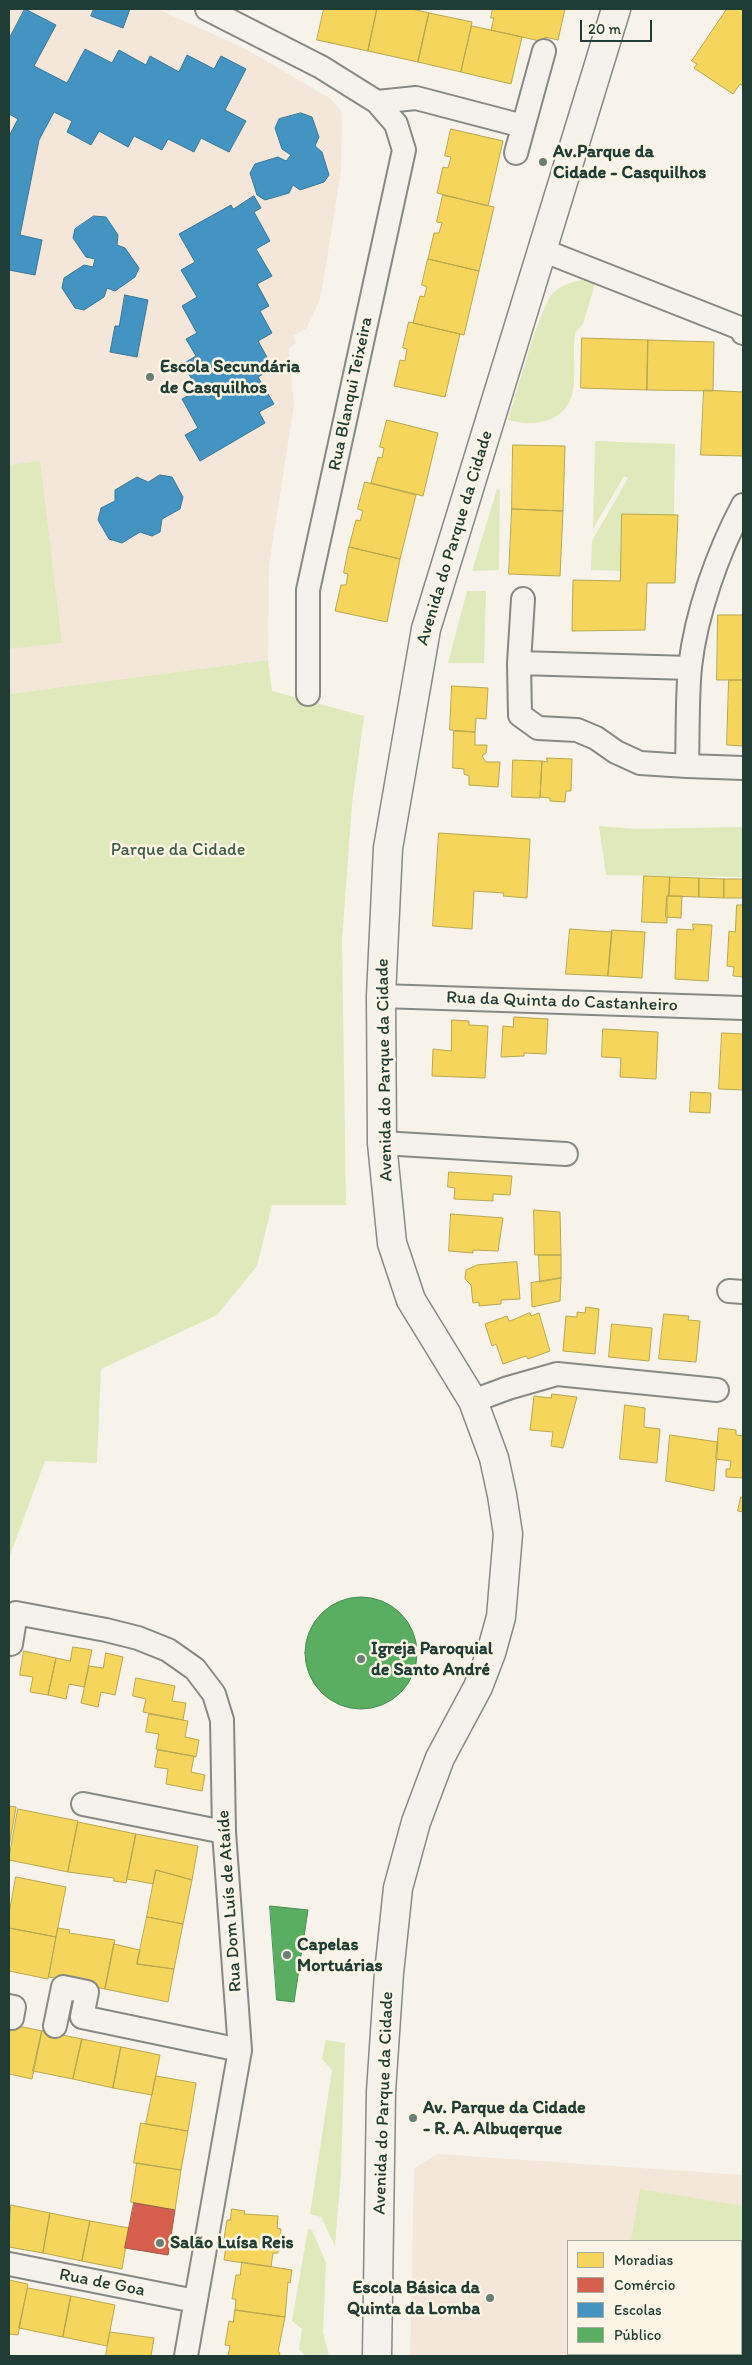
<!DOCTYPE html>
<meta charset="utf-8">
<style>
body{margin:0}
#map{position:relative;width:752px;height:2365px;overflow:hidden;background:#f7f3ea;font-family:Itim,sans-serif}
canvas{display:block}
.frame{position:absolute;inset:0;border:10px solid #1f3d34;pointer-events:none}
.legend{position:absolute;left:567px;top:2240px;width:175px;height:115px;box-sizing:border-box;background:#fcf5e5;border:1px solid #a4ab9e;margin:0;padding:6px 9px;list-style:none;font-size:15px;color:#1f3d34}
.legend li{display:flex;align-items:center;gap:10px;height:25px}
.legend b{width:25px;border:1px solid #a4ab9e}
.scale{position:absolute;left:580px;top:20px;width:72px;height:22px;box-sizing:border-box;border:2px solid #1f3d34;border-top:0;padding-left:6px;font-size:15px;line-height:18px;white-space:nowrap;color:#1f3d34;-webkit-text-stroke:4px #fcf5e5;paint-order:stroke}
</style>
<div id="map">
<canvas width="752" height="2365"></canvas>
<div class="frame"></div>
<ul class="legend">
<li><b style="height:14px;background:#f6d55c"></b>Moradias</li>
<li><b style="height:14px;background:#d6604d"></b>Comércio</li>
<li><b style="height:14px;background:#4393c3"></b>Escolas</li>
<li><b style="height:14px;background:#5aae61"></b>Público</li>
</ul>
<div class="scale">20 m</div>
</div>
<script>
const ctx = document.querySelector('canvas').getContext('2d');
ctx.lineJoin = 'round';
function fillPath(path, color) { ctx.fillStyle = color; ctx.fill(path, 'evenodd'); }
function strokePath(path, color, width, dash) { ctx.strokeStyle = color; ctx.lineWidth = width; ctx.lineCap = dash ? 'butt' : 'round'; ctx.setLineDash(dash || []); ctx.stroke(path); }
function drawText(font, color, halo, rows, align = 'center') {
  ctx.font = font + ' Itim,sans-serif'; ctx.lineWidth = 5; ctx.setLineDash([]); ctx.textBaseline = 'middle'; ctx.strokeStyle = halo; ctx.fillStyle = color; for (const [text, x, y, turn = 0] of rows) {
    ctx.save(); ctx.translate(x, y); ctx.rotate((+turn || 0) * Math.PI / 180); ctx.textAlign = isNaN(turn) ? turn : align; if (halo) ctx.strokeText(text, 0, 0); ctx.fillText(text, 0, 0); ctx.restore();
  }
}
fillPath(new Path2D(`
 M9 9H157L242 47 331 99 342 112 341 171 322 290 319 302 306 329 293 336 296 343 289 349 294 405 269 566 268 660 9 694Z
 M438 2154 743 2175V2356H410L414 2168ZM568 2241H741V2354H568Z`), '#f4e7da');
fillPath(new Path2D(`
 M582 280 595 284 583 324 575 333C573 349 575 366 574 383 571 421 540 428 508 420 516 397 540 304 554 292 562 285 572 282 582 280Z
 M595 441 675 444 674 515 622 514 621 571 591 570 592 541 628 478 624 476 593 529Z
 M40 461 62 643 9 649V465Z
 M497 489 500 490 499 570 472 571Z
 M467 591H486L484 663H448Z
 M268 660 272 691 364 716 352 804 342 941 346 1205H272L257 1266 217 1315 101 1369 97 1463 45 1461 9 1558V694Z
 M599 826 635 829 743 827V877L606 875Z
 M326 2040 345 2043 341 2172 335 2246 321 2217 310 2214 332 2070 322 2059Z
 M640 2189 743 2206V2334H741V2241H631Z
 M308 2229 312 2230 326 2263 323 2332 329 2356H306L299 2349 302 2329 292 2321Z`), '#dfe9bc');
const homes = new Path2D(`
 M324 9H377L368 51 317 40Z
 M377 9H412L429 13 418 62 368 51Z
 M493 9H565L558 40 545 37 544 42 491 30 494 18H491Z
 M727 9H743V86L740 84 733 94 694 68 697 64 692 61Z
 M429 13 472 22 461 72 418 62Z
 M472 26 522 37 511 84 461 72Z
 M451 129 503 141 488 206 437 193 443 167 448 168 451 157 445 156Z
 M443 195 494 207 479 271 428 259 434 233H439L442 223 437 222Z
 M428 259 479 271 464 335 413 323 420 296 424 297 427 287 422 285Z
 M409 322 460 334 445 397 394 386 400 360 405 361 407 349 403 348Z
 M582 338 648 340 647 390 581 388Z
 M648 340 714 342 713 391 647 390Z
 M704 390 743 392V456L701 455Z
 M387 420 438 433 423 496 371 483 378 457 382 458 384 448 380 447Z
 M513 445 565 446 563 511 512 509Z
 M365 482 416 495 400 559 349 547 356 520 360 521 363 511 358 509Z
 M512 509 563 511 560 576 509 574Z
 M622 514 678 515 675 583H647L645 630 572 631 573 580 620 581Z
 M349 547 400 559 387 622 335 611 341 585H346L348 574 344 573Z
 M718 615H743V680H717Z
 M729 680H743V746L727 745Z
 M452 686 488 688 486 719 476 718 475 732 450 730Z
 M454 731 475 732V745H487L486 753 482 756 486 762H500L498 787 469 785V776L464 774V769L453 768Z
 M547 758 572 759 571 791H566L565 802 550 801V798L540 797 542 761 547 762Z
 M513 760 542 761 540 798 512 797Z
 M439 833 530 839 527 898 503 896 504 893 474 891 472 929 433 926Z
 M644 876 670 877 669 896H667V923L642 922Z
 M670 877 699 878V897L669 896Z
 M699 878 724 879V898L699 897Z
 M724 879H743V898H724Z
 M667 896H682L681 918 666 917Z
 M737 905H743V977L733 976 734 967 727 966 729 931 735 932Z
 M693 924 712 925 708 981 675 979 677 929 693 930Z
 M570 929 612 932 608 976 566 974Z
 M612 930 645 932 642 978 608 976Z
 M514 1017 548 1019 546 1054 524 1053V1056L501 1057 503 1026 513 1027Z
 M452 1020 469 1021V1025L488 1026 485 1078 432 1076 433 1049 451 1051Z
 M603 1029 658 1032 656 1079 620 1077 621 1058 602 1057Z
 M722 1033 743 1034V1090L719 1089Z
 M691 1092 711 1093 710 1113 690 1112Z
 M449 1172 512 1176 510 1195 493 1194V1201L454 1199 455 1188 448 1187Z
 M534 1210 560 1212 561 1255H535Z
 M451 1214 503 1218 498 1251 473 1250V1253L449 1251Z
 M539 1255H561V1278L540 1282Z
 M517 1262 520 1299 501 1300V1304L479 1306V1302L473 1303 471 1285 465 1279 466 1270 477 1265Z
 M561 1278 560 1301 532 1307 531 1283Z
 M586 1307 599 1309 595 1354 563 1351 566 1316 577 1317V1312L585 1313Z
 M530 1313 531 1316 539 1313 550 1351 528 1359 526 1356 503 1364 496 1344 492 1346 485 1324 507 1316 509 1321Z
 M664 1314 689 1316 688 1320 700 1321 696 1362 659 1359Z
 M612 1324 652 1328 649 1361 609 1357Z
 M552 1394 577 1397 563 1448 551 1446 553 1432 530 1430 534 1396 551 1398Z
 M625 1405 645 1408 644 1427 660 1429 657 1463 620 1459Z
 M719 1428 736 1430V1435L743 1436V1478L726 1477V1469H730L731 1461 716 1459Z
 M670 1435 718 1442 714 1491 666 1481Z
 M741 1497 743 1498V1512L738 1511Z
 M73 1647 92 1650 84 1687 69 1684 66 1699 48 1695 56 1658 70 1661Z
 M24 1651 56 1658 48 1695 30 1692 33 1677 20 1675Z
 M106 1653 123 1657 115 1695 101 1692 98 1707 81 1703 89 1666 103 1668Z
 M136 1678 175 1686 172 1701 186 1703 183 1720 143 1712 146 1699 133 1696Z
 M149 1714 188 1721 185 1737 199 1740 196 1757 156 1749 159 1734 146 1732Z
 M158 1750 194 1756 191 1772 205 1775 202 1791 166 1784 168 1769 155 1767Z
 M9 1806 16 1807 9 1847Z
 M18 1809 78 1821 68 1872 9 1860Z
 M78 1822 136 1834 126 1883 114 1881V1878L68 1872Z
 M136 1834 198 1846 192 1880 156 1870 153 1884 127 1879Z
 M156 1870 192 1880 183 1924 147 1917Z
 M16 1877 66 1887 56 1937 9 1928V1914Z
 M147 1917 183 1924 174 1969 137 1964Z
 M9 1928 56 1937 48 1979 9 1971Z
 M58 1928 70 1930 69 1933 115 1940 105 1989 49 1977Z
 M114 1944 140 1950 137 1964 174 1969 168 2002 105 1989Z
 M9 2024 42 2031 32 2079 9 2074Z
 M42 2031 82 2039 73 2079 33 2071Z
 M82 2039 121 2047 113 2088 73 2079Z
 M121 2047 160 2055 152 2095 113 2088Z
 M156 2076 196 2083 188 2131 146 2124Z
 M141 2123 188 2131 181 2170 134 2163Z
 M137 2163 181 2170 175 2210 131 2202Z
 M11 2205 50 2213 43 2253 9 2247Z
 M232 2209 245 2211 244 2214 278 2216 277 2228 281 2229 278 2253H273L271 2267 224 2260 226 2246 223 2245 227 2220H230Z
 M50 2213 90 2221 82 2261 43 2253Z
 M90 2221 129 2228 122 2269 82 2261Z
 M242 2262 292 2270 290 2283 288 2282 285 2317 235 2310 236 2299H232L236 2275H240Z
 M9 2280 28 2284 18 2335 9 2334Z
 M28 2288 71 2296 63 2337 19 2328Z
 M71 2296 115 2305 107 2346 63 2337Z
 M235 2310 285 2317 278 2352 280 2353 279 2356H228L230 2346 225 2345 229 2321 233 2322Z
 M110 2332 154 2338 151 2356H106Z`);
fillPath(homes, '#f6d55c');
strokePath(homes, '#b6a750', 1);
const shops = new Path2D(`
 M134 2203 175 2210 168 2255 125 2248Z`);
fillPath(shops, '#d6604d');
strokePath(shops, '#9f5646', 1);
const schools = new Path2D(`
 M25 9 56 25 34 66 67 83 85 49 112 63 119 50 146 65 150 56 179 72 187 55 214 69 221 56 246 69 225 110 246 121 229 152 201 138 194 152 168 139 162 150 134 136 128 147 99 131 91 145 67 132 72 121 54 112 39 140 20 235 42 240 35 275 9 270V136L18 119 9 114V39Z
 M94 9H130L123 28 91 16Z
 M301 113 312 117 319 137 315 146 322 152 329 175 324 182 300 190 293 185 289 193 265 200 257 195 250 173 255 164 278 157 286 161 291 155 282 149 275 128 279 119Z
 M254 196 261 208 254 212 270 241 256 249 272 276 257 284 269 306 260 311 272 333 258 341 273 368 258 377 274 404 259 412 265 423 200 461 185 435 198 428 182 399 198 390 183 364 196 356 186 339 197 333 182 306 197 297 181 270 195 262 179 234 231 205 233 209Z
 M94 216 106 217 118 235 117 245 125 248 139 268 135 277 115 291 107 288 104 297 84 310 75 308 62 288 64 278 84 265 93 267 95 259 86 257 73 238 75 229Z
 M125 295 148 300 137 357 110 352 115 326H119Z
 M160 475 172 477 183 497 180 509 162 519 160 532 152 536 140 532 122 543 109 539 98 520 101 508 115 501V490L137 477 148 482Z
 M618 2354H663L679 2356H618Z`);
fillPath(schools, '#4393c3');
strokePath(schools, '#387998', 1);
const public = new Path2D(`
 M305 1653a56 56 0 1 1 112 0a56 56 0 1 1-112 0Z
 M270 1906 308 1910 294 2002 277 2000Z`);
fillPath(public, '#5aae61');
strokePath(public, '#488c54', 1);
const street = new Path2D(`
 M207 9 321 67 377 102 416 98 523 126
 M516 153 544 51
 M542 250 740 328 743 333
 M519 663 523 599
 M690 668 519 663 520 715 538 728 577 730 596 738 616 752 640 763 687 766C688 733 687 699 690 667 696 613 718 552 743 505
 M308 694V590L404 150 396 124 377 102
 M687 766 743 768
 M381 996 743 1008
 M382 1143 566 1154
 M729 1291 743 1292
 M473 1401 508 1388 557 1374 717 1390
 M11 1644 16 1613 106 1630 138 1638 168 1650 195 1669 214 1694 222 1720 224 1832 240 2050 186 2356
 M83 1804 224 1832
 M9 2006 14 2007 12 2018
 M55 2026 63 1987 87 1992 82 2017 240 2050
 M9 2264 195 2301`);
const secondary = new Path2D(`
 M377 2356 381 2092 389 1973 398 1888 416 1822 440 1758 478 1687 491 1653 501 1617 508 1534 502 1495 494 1458 473 1401 411 1300 392 1243 382 1143 381 996 388 848 426 629 616 9`);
strokePath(street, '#868984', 26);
strokePath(secondary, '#868984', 31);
strokePath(street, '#f5f2ec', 22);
strokePath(secondary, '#f5f2ec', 28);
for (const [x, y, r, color] of [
 [543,162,5,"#6b7d74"],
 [150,377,5,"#6b7d74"],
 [361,1659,5,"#6b7d74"],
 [287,1955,5,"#6b7d74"],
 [413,2118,5,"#6b7d74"],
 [160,2243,5,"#6b7d74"],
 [490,2298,5,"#6b7d74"]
]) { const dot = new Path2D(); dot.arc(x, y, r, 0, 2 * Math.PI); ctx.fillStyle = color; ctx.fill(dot); strokePath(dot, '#fcf5e5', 2); }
drawText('bold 18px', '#1f3d34', '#fcf5e5', [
 ["Av.Parque da",553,152],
 ["Cidade - Casquilhos",553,173],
 ["Escola Secundária",160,367],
 ["de Casquilhos",160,388],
 ["Igreja Paroquial",371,1649],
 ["de Santo André",371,1670],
 ["Capelas",297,1945],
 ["Mortuárias",297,1966],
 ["Av. Parque da Cidade",423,2108],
 ["- R. A. Albuqerque",423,2129],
 ["Salão Luísa Reis",170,2243],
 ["Escola Básica da",480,2288,"right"],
 ["Quinta da Lomba",480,2309,"right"]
], 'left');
drawText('18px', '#1f3d34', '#fcf5e5', [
 ["Rua Blanqui Teixeira",351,394,-78],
 ["Avenida do Parque da Cidade",455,538,-73],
 ["Rua da Quinta do Castanheiro",562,1002,2],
 ["Avenida do Parque da Cidade",385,1070,-91],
 ["Rua Dom Luís de Ataíde",230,1901,-94],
 ["Avenida do Parque da Cidade",384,2103,-88],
 ["Rua de Goa",102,2283,11]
]);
drawText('18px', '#415e48', '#fcf5e5', [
 ["Parque da Cidade",178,850]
]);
</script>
